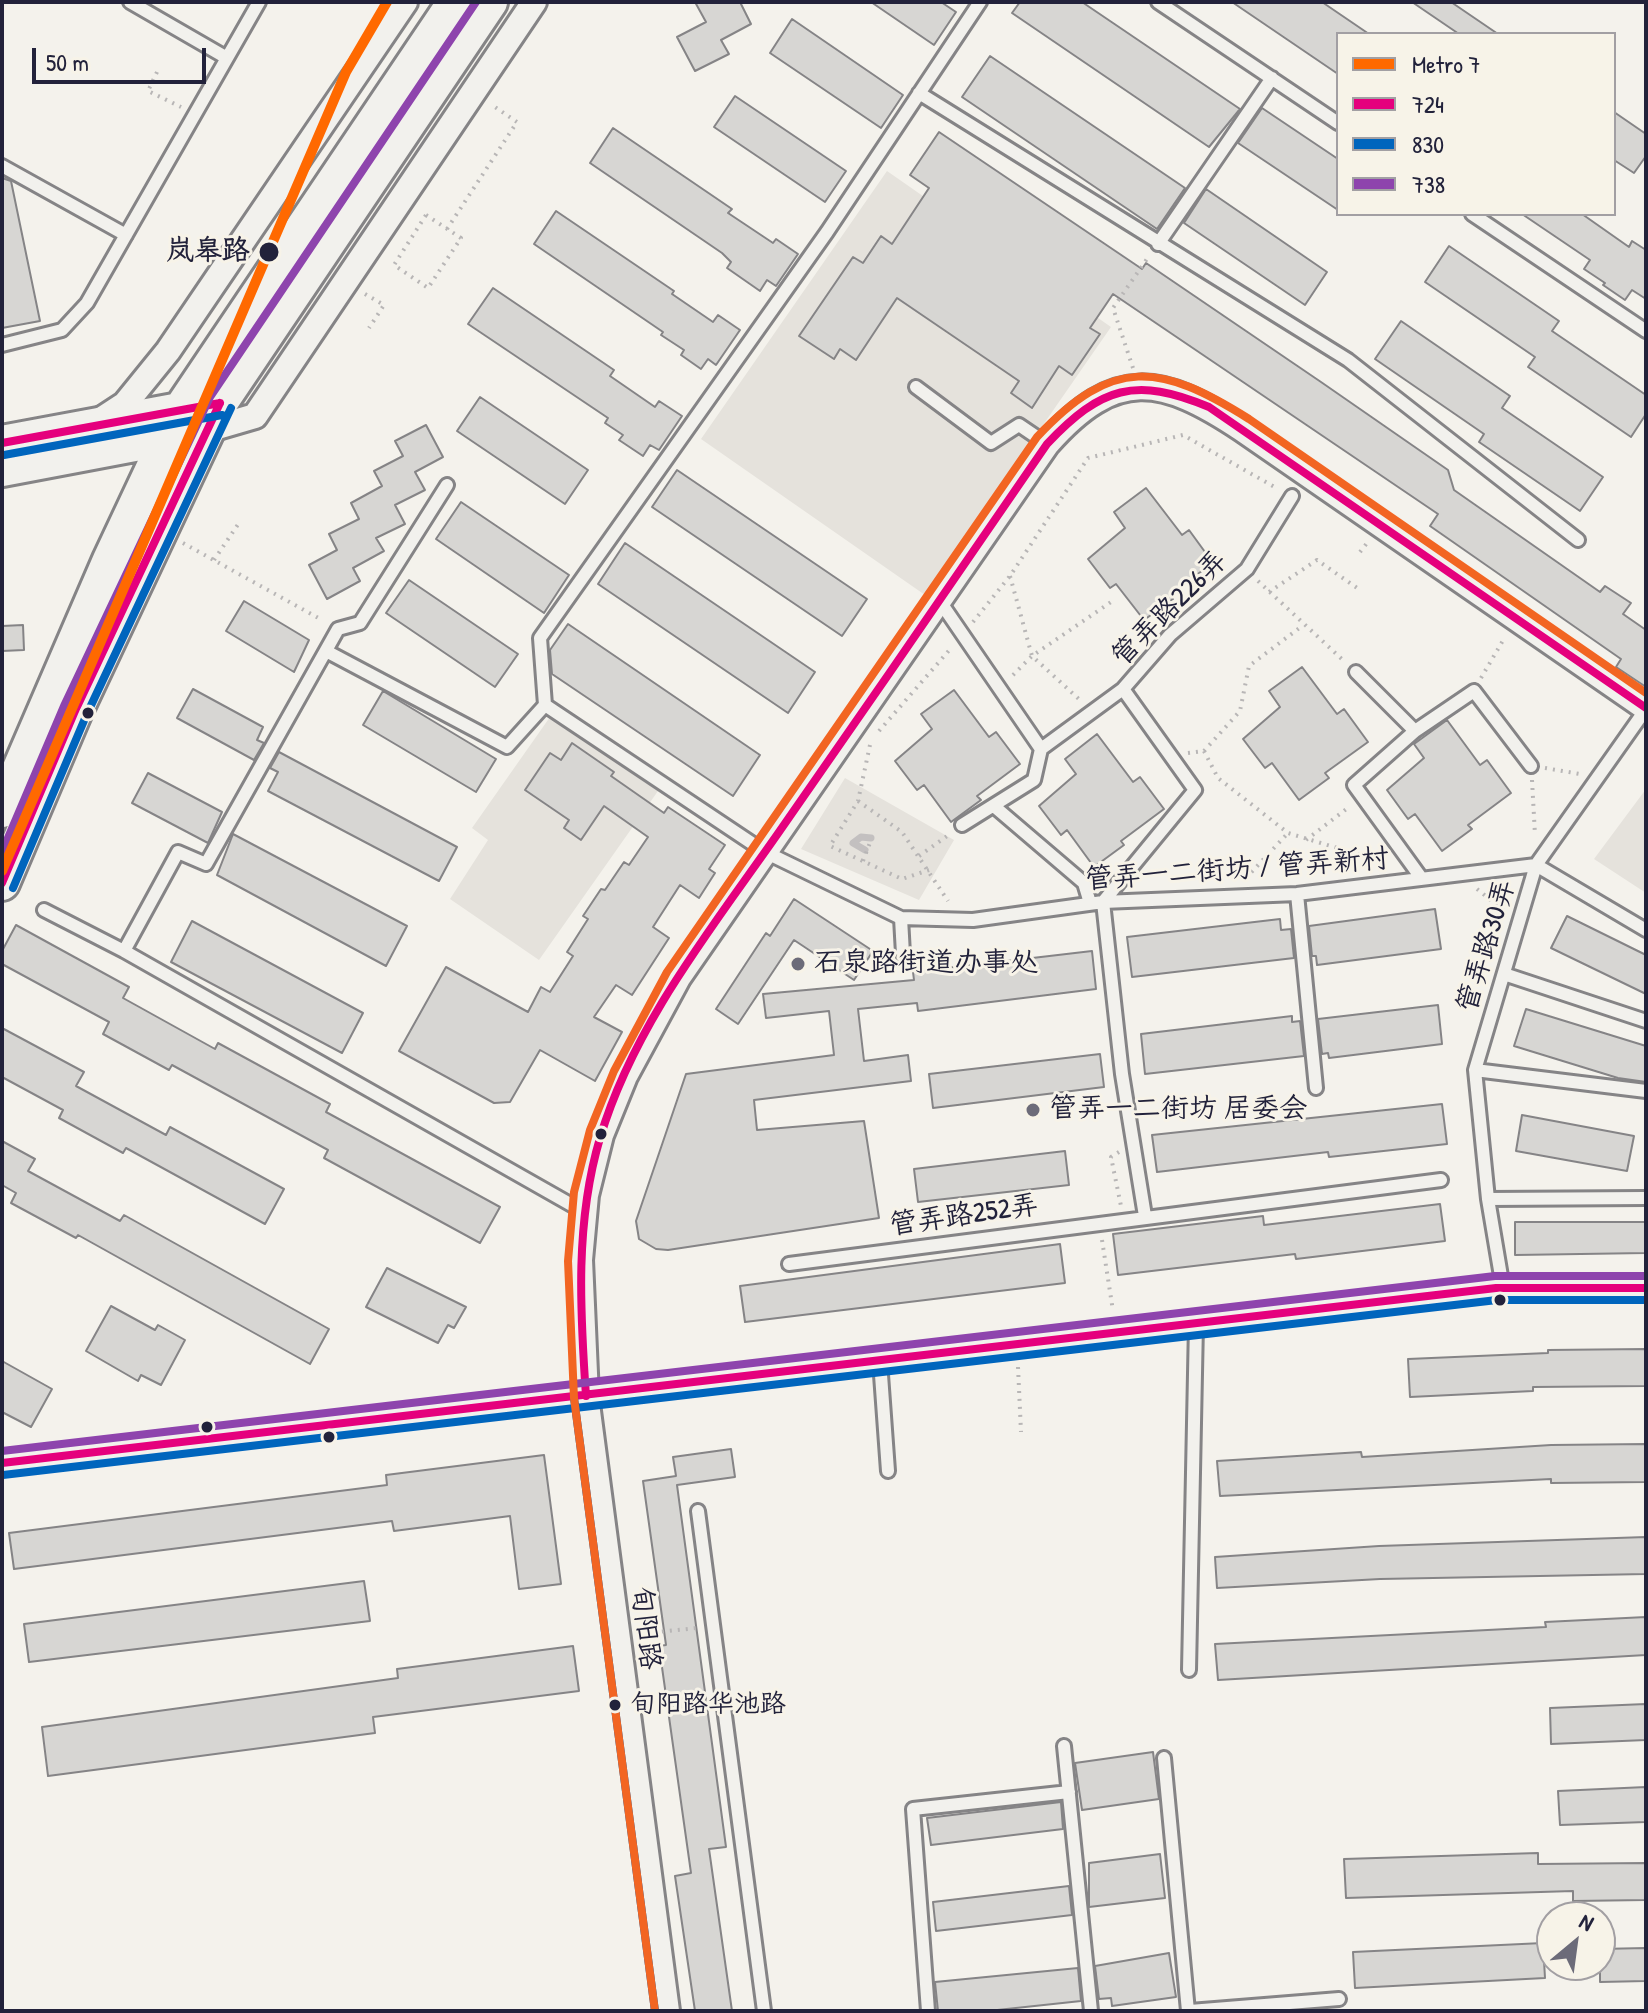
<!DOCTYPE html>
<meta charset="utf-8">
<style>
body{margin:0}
#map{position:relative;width:1648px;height:2013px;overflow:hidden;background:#f4f2ec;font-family:"Patrick Hand",sans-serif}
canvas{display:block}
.frame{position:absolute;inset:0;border:4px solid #22223b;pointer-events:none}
.legend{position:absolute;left:1336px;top:32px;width:280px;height:184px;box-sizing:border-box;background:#f7f3e8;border:2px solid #a29fa3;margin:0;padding:10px 14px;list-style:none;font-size:24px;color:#22223b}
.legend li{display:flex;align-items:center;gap:16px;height:40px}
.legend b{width:40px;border:2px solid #a29fa3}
.north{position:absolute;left:1536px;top:1901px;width:80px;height:80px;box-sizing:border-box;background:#f7f3e8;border:2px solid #a29fa3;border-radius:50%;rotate:29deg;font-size:22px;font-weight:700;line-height:32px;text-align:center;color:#22223b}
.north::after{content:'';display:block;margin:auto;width:28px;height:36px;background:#6c6b79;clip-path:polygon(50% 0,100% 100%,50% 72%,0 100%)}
.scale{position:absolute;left:32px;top:48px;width:174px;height:36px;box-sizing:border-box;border:4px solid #22223b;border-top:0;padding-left:10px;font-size:24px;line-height:28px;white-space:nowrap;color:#22223b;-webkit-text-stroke:6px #f7f3e8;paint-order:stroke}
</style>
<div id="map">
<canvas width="1648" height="2013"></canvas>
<div class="frame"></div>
<ul class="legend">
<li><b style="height:10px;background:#ff6900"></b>Metro 7</li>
<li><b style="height:10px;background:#e5007d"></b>724</li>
<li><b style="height:10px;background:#0065bd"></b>830</li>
<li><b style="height:10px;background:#8e44ad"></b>738</li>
</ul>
<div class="north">N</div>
<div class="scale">50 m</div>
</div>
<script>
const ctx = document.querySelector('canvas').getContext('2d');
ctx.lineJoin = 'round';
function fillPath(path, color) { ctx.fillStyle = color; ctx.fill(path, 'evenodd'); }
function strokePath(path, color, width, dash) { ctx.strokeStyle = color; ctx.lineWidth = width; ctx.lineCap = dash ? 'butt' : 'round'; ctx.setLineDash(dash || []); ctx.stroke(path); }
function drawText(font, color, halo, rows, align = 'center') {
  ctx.font = font + ' "Patrick Hand","LXGW WenKai TC",sans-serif'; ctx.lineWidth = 6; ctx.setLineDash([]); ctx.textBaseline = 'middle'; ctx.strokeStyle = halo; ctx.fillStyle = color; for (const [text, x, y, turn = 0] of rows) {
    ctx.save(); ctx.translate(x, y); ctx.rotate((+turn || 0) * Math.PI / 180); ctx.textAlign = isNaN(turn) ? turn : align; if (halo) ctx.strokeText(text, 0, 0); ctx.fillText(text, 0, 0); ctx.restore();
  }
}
fillPath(new Path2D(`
 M887 171 1111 327 925 595 701 439Z
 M550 717 658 791 539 960 450 899 488 840 472 828Z
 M845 778 954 840 919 900 801 849Z
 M1646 789V893L1594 859Z`), '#e5e2dc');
strokePath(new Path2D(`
 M865 850 853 843 861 837 871 838`), '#c3c0c0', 7);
const building = new Path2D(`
 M695 2H740L751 24 721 40 729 54 695 71 677 37 706 22Z
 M871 2H941L956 12 934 45Z
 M1020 2H1082L1240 109 1209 147 1012 13Z
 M1232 2H1322L1369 34H1338V74Z
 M1412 2H1451L1498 34H1459Z
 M792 19 903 95 881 128 770 53Z
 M990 56 1185 188 1157 229 962 97Z
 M735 96 846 171 825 202 714 127Z
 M1262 108 1338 159V210L1238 143Z
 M1614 112 1646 134V156L1634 173 1614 160Z
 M613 128 732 209 728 213 773 243 776 239 798 254 776 286 767 280 760 291 727 268 731 262 722 253 590 163Z
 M939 132 1142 269 1146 263 1321 382 1448 470 1454 490 1600 592 1605 586 1631 603 1623 614 1646 630V687L1616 667 1621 659 1430 526 1438 514 1113 294 1090 328 1100 334 1072 375 1059 366 1032 408 1011 393 1019 381 897 298 856 360 840 349 834 359 799 336 853 257 863 263 881 236 892 244 929 188 910 175Z
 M2 178 11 181 40 321 2 328Z
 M1206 189 1327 272 1305 305 1184 223Z
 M556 211 674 291 672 294 713 322 718 315 740 330 716 365 708 359 701 369 681 355 684 350 661 335 663 332 534 244Z
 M1522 214H1582L1629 247 1632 241 1646 250V299L1632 290 1625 300 1603 285 1605 283 1584 269 1590 260Z
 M1449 246 1559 321 1552 331 1646 395V414L1631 437 1528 367 1535 357 1425 282Z
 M493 288 614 370 610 376 655 407 659 401 682 416 659 450 650 445 643 456 619 440 623 435 605 423 608 418 468 324Z
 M1401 321 1510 396 1502 408 1603 477 1580 511 1479 442 1484 434 1375 359Z
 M480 397 588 470 565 504 457 431Z
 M426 425 443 457 415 472 425 490 395 505 405 524 376 538 384 551 353 568 360 581 327 599 309 565 337 550 329 534 359 519 351 503 382 486 374 471 403 456 395 441Z
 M677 470 867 599 842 636 652 507Z
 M1146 488 1182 535 1189 530 1213 563 1170 594 1173 599 1144 620 1116 584 1110 588 1088 559 1125 528 1114 512Z
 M461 502 569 575 544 613 436 539Z
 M625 543 815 672 788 713 598 584Z
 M409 580 518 654 495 687 386 613Z
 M244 601 309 640 294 672 226 631Z
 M568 624 760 755 733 796 552 674 550 650Z
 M23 625 24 650 2 651V626Z
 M1302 667 1337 714 1344 709 1368 742 1325 773 1329 778 1299 800 1272 763 1265 768 1243 739 1280 707 1269 691Z
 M193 689 263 727 257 740 264 743 254 760 177 718Z
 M954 690 989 737 996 732 1020 764 977 796 981 800 951 822 924 785 917 790 895 761 932 729 921 714Z
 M383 691 496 759 476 792 363 725Z
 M1447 720 1480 765 1487 760 1511 793 1468 825 1472 829 1442 851 1415 814 1408 819 1387 790 1424 758 1414 744Z
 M1097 734 1133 782 1140 777 1164 809 1121 841 1124 845 1094 867 1067 830 1061 835 1039 806 1076 774 1065 759Z
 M572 743 614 772 611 776 664 813 668 807 725 845 709 869 715 873 699 898 680 885 653 927 669 938 632 995 616 985 594 1017 622 1032 595 1081 540 1050 510 1102 494 1103 399 1051 446 967 528 1012 541 987 550 992 573 956 567 952 588 919 583 916 601 889 605 890 624 862 629 865 648 837 604 806 581 840 564 828 569 820 525 790 550 753 561 760Z
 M279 752 457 847 439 881 268 791 278 772 270 768Z
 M148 773 222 812 208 843 132 803Z
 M233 834 407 926 386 966 217 875Z
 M794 899 873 951 854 980 794 940 738 1024 716 1009 766 933 770 936Z
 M1435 909 1441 949 1317 965 1316 956H1312L1309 926Z
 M1567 916 1646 955V994L1551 948Z
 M1280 919 1281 930 1291 929 1294 958 1132 977 1127 937Z
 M192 921 363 1013 342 1053 171 962Z
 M16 925 129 987 123 998 215 1049 218 1043 330 1104 326 1112 500 1207 480 1243 324 1158 328 1150 172 1065 169 1070 103 1034 109 1022 2 964V951Z
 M1092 951 1096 989 918 1011 917 1003 858 1009 864 1061 908 1055 911 1081 754 1100 757 1130 864 1121 879 1218 668 1250 656 1249 639 1239 636 1221 686 1074 834 1055 829 1011 766 1018 763 994 914 980 913 972Z
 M1438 1005 1442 1044 1329 1058 1328 1053 1322 1054 1318 1019Z
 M1526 1009 1646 1046V1082L1618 1078 1514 1046Z
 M1292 1016V1022L1300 1021 1304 1056 1145 1074 1141 1034Z
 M2 1028 84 1072 76 1086 166 1135 170 1127 284 1189 265 1224 126 1148 123 1153 59 1118 63 1110 2 1077Z
 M1100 1054 1104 1087 933 1108 929 1074Z
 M1442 1104 1447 1144 1329 1157 1328 1152 1157 1172 1152 1135Z
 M1522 1115 1634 1136 1627 1171 1516 1151Z
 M2 1141 35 1159 28 1171 120 1221 124 1215 329 1329 310 1364 78 1235 76 1238 11 1203 16 1193 2 1185Z
 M1065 1151 1069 1185 918 1202 914 1169Z
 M1440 1204 1445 1241 1296 1259 1295 1254 1118 1275 1113 1234 1263 1216 1264 1225Z
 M1515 1222H1646V1253L1515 1255Z
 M1060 1244 1065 1283 745 1322 740 1286Z
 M387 1268 466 1307 454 1328 448 1325 438 1343 366 1307Z
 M111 1306 155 1330 158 1325 185 1340 161 1385 141 1375 138 1381 86 1351Z
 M1646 1349V1386L1533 1387V1391L1410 1397 1408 1359 1548 1353V1350Z
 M2 1361 52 1389 31 1427 2 1412Z
 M1646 1444V1482L1551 1483V1479L1220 1496 1217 1461 1361 1452 1362 1457 1551 1445Z
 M731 1449 735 1477 677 1485 726 1847 709 1849 732 2011H695L675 1876 691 1873 659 1646 666 1645 643 1481 676 1476 673 1457Z
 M544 1455 561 1584 519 1589 510 1516 394 1531 392 1521 14 1569 9 1533 387 1485 386 1475Z
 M1646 1537V1574L1380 1579 1217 1588 1215 1557 1379 1546Z
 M364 1581 370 1621 29 1662 24 1624Z
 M1646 1617V1655L1218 1680 1215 1644 1546 1627 1545 1622Z
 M573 1646 579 1691 373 1717 375 1733 48 1776 42 1727 398 1678 397 1669Z
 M1646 1704V1740L1551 1744 1550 1708Z
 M1153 1752 1159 1799 1082 1810 1075 1763Z
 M1646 1787V1822L1560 1825 1558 1791Z
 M1061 1802 1063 1829 931 1845 927 1818Z
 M1538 1853V1864L1646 1863V1900L1573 1901V1891L1346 1898 1344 1859Z
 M1160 1854 1165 1898 1089 1907V1863Z
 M1069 1886 1072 1915 936 1931 933 1902Z
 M1543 1943 1545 1978 1355 1988 1353 1952Z
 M1646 1948V1981L1600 1982V1949Z
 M1169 1953 1176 1997 1112 2006 1111 1998 1099 1999 1095 1966Z
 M1078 1968 1081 2001 988 2011H938L935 1982Z`);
fillPath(building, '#d7d6d3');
strokePath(building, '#858486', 2);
const service = new Path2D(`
 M130 2 227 58
 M1158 2 1338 123
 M919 93 1348 360 1578 540
 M2 166 126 235
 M1472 214 1646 331
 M1158 244 1272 78
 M2 345 62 330 87 303 259 2
 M916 387 991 443 1019 425 1047 444
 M939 600 1041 749 1123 689
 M326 651 507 747 545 705 765 852 901 918 973 920 1103 902 1297 894 1536 865 1646 709
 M1356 672 1415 731 1354 785 1422 879
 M545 705 540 638 827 232 980 2
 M1415 731 1474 691 1531 766
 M995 807 1084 883 1090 903
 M962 825 1034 780 1041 749
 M1297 894 1316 1088
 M44 910 124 951 584 1212
 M901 918 903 954
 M124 951 178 852 206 864 338 629 360 623 447 485
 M1504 974 1646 1021
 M1475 1070 1646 1091
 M1488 1199 1646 1198
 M1145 1216 1122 1074 1103 902 1195 790 1123 689 1170 635 1247 569 1292 496
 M789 1264 1441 1180
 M1503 1288 1488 1199 1475 1070 1536 865 1646 930
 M880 1361 888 1471
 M698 1511 764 2011
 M1189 1670 1196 1324
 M1064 1746 1091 2011
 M1164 1758 1188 2011
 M928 2011 913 1809 1069 1792
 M1190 2011 1339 1999`);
const minor = new Path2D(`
 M99 421 125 404 168 351 405 2
 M207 430 255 416 534 2
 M2 1463 1496 1288H1646
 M667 2011 586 1396 580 1260 586 1195 601 1135 625 1076 678 978 1047 444C1116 366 1162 376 1242 429L1646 708`);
const secondary = new Path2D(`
 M2 443 196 407
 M2 469 182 435
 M2 810 110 560 181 409 455 2
 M2 883 75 711 220 403 490 2`);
strokePath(service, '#858486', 18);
strokePath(minor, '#858486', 30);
strokePath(secondary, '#858486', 40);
strokePath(new Path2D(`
 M157 72 148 91 181 107
 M426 215 461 238 428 288 394 265Z
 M447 229 517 122 492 105
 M365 294 384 305 369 328
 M1133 368 1113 308 1149 256
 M183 543 322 620
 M1360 552 1367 543
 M214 560 239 523
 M1010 576 1032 656 1081 701
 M1258 581 1345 662
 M1269 592 1317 560 1360 590
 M973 622 1010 576 1088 458 1183 435 1278 489
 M1013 675 1032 656 1111 602
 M1481 678 1505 637
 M879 731 952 647
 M870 745 858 801 830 846 902 879 929 870
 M1204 751 1218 778 1288 833 1367 857 1375 866
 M1188 753 1204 751 1240 711 1249 666 1302 626
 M1545 768 1580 774
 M1532 780 1535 835
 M858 801 902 832 948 901
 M1306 840 1349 807
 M919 856 950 834
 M863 861 871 840
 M1246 878 1288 833
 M1477 889 1504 911
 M1119 1152 1111 1157 1121 1206
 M1102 1240 1113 1311
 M1018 1367 1021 1432
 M638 1634 697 1628`), '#b8b6b6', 4, [2, 6]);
strokePath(service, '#f2f1ed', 12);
strokePath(minor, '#f2f1ed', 24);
strokePath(secondary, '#f2f1ed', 34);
strokePath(new Path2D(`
 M2 443 220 403
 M2 883 75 711 220 403
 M586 1396C580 1310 575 1222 600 1138 634 1024 712 928 779 832 869 703 958 574 1047 444 1101 387 1135 376 1209 407L1646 708
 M2 1463 1496 1288H1646`), '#e5007d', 8);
strokePath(new Path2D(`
 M4 455 222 415
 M13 888 86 716 231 408
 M574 1398 655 2011
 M3 1475 1497 1300H1646`), '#0065bd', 8);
strokePath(new Path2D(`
 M2 852 64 706 210 397 476 2
 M2 1451 1495 1276H1646`), '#8e44ad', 8);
strokePath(new Path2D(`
 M655 2011 574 1398 568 1261 574 1192 590 1130 614 1071 667 972 1037 437C1113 356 1160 363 1249 419L1646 693`), '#f26522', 8);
strokePath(new Path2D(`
 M2 871 346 72 387 2`), '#ff6900', 10);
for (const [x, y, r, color] of [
 [269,252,11,"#22223b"],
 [88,713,7,"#22223b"],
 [798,964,8,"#6c6b79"],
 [1033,1110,8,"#6c6b79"],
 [601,1134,7,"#22223b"],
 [1500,1300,7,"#22223b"],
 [207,1427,7,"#22223b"],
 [329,1437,7,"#22223b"],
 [615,1705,7,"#22223b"]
]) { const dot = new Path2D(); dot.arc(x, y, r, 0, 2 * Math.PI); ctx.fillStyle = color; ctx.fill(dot); strokePath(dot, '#f7f3e8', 3); }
drawText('26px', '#22223b', '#f7f3e8', [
 ["旬阳路华池路",630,1705]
], 'left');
drawText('bold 28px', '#22223b', '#f7f3e8', [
 ["岚皋路",250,252]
], 'right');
drawText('28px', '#22223b', '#f7f3e8', [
 ["管弄路226弄",1170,609,-45],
 ["管弄一二街坊 / 管弄新村",1237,870,-4],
 ["管弄路30弄",1487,946,-73],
 ["管弄路252弄",964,1216,-8],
 ["旬阳路",645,1628,83]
]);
drawText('28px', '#22223b', '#f7f3e8', [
 ["石泉路街道办事处",814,964],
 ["管弄一二街坊 居委会",1049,1110]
], 'left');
</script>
